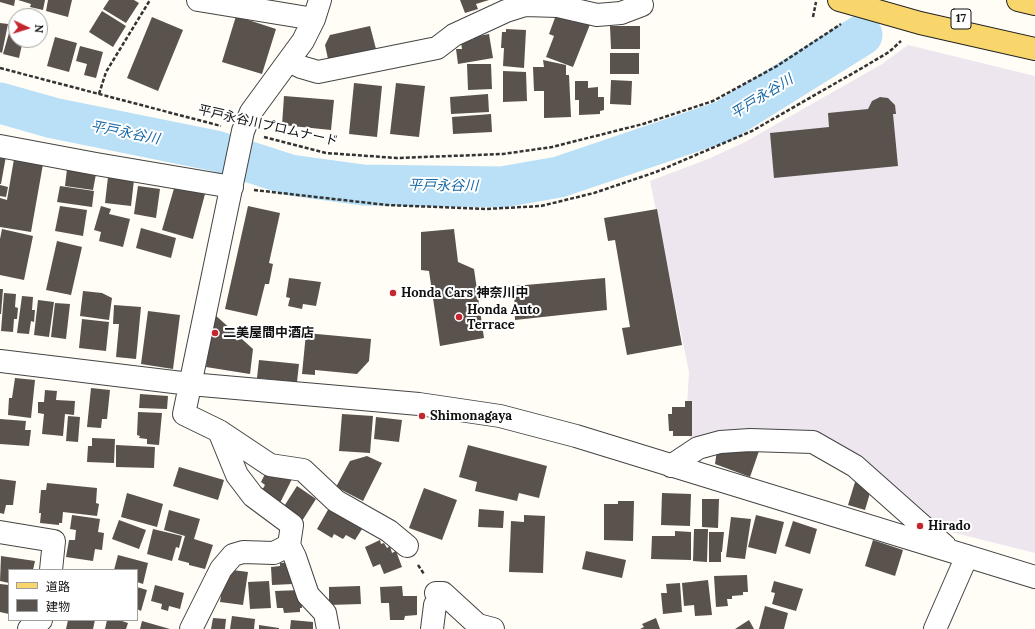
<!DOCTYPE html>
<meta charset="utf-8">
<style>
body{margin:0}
#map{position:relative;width:1035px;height:629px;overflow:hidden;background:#fffdf5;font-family:Lora,"Noto Sans JP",serif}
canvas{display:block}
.legend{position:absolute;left:8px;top:569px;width:130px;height:52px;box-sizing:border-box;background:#fff;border:1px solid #a0a0a0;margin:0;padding:5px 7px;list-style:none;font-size:12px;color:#111}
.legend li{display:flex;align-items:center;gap:8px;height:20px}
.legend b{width:20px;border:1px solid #a0a0a0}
.north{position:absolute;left:8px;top:8px;width:40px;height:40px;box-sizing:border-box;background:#fff;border:1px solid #a0a0a0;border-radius:50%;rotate:94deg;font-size:11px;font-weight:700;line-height:16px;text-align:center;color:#111}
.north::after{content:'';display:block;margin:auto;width:14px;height:18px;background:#c4262e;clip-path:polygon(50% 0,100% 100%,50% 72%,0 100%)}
</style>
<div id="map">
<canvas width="1035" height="629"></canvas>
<ul class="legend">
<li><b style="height:5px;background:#f9d66b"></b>道路</li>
<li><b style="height:11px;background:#5a524d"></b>建物</li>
</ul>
<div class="north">N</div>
</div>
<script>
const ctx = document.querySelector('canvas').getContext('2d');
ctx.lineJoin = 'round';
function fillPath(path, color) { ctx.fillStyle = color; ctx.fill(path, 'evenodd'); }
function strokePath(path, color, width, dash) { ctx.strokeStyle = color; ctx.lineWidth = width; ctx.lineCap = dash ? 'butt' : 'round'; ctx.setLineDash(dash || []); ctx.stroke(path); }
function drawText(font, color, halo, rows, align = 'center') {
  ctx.font = font + ' Lora,"Noto Sans JP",serif'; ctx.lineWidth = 4; ctx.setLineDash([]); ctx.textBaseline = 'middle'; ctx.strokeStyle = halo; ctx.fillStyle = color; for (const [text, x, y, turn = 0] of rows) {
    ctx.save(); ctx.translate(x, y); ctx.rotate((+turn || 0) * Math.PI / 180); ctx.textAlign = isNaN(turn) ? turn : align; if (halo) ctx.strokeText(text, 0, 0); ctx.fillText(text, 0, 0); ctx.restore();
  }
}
fillPath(new Path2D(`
 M908 45 1035 76V553L939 529 820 440 690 442 687 406 689 372 650 181 708 159 745 142 882 64Z`), '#eee6ef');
strokePath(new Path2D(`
 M0 103 53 118 216 151 290 175 363 185 502 187 559 177 724 121 862 35`), '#b9e0f7', 41);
fillPath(new Path2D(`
 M0 0H15L14 6 0 2Z
 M18 0H45L43 10 30 7 31 4Z
 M48 0H72L68 17 46 11Z
 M109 0H134L139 3 126 23 103 9Z
 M460 0H489L476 4 478 9 465 13Z
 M102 11 126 26 113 47 89 32Z
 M556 15 574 22 577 16 591 22 573 67 546 57 554 36 549 34Z
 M236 16 276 29 262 74 222 62Z
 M152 17 183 30 158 91 127 78Z
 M0 23 8 24 2 53 0 52Z
 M11 26 16 28V40H23L19 58 3 54Z
 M370 26 376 49 328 59 325 45 330 35Z
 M610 26H640V49H611Z
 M506 29 526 30 524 68 503 66 504 48H501L502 32H506Z
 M489 34 493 58 458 64 456 49H462L461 42 474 39 473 37Z
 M55 37 77 43 69 72 47 66Z
 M80 46 103 52 96 78 84 75 87 64 76 61Z
 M610 53H639V74H610Z
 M543 60 566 65V75H569L571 117 544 118V91H534L533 67H544Z
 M467 64H491L492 89 468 90Z
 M503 71 526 72 527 101 503 102Z
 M611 80 632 81 631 105 610 104Z
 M575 81H588V88L598 87V97H604V110L600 111V114L579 115V100H575Z
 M354 83 382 86 377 137 349 134Z
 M396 83 425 86 419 137 390 134Z
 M488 94 489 112 451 114 450 97Z
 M284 96 334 100 331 130 282 125Z
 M880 97 888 98 895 105 896 114H893L898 166 774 178 770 133 829 127 828 113 868 109 872 101Z
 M491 114 492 132 453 134 452 117Z
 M0 155 6 156 1 184H0Z
 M14 159 43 164 31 232 0 227V198L7 200Z
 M67 169 96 174 93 190 65 186Z
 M108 177 134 180 131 206 105 203Z
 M0 185 8 187 6 197 0 196Z
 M175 185 205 194 193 239 162 230Z
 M60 186 94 191 92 207 57 202Z
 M138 186 160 189 156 218 134 214Z
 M60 206 87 210 83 236 55 231Z
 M101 206 111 209 109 214 130 219 123 247 99 241 101 232 94 230Z
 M248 206 280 213 269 263 273 264 269 284H265L257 316 225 309Z
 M657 209 682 345 627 355 622 328 630 327 615 240 608 241 604 218Z
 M141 228 176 238 171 258 136 248Z
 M2 229 33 236 24 280 0 275V239Z
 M454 229 458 262 474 269 484 338 440 346 429 271 421 270V232Z
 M57 241 82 247 71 295 46 290Z
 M289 278 321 282 316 306 303 304 302 309 288 306 290 298 286 297Z
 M605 278 607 310 515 320 514 286Z
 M0 289H3L1 314H0Z
 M83 291 102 293 112 298 109 320 80 316Z
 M4 293 16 294 15 307 18 308 17 319H14L13 332 1 331Z
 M22 296 33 297 32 310H35L34 322 31 321 29 334 17 333Z
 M38 300 54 302 49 337 34 335Z
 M55 303 70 304 66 339 51 337Z
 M114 305 141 307 136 359 116 357 119 324H113Z
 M148 311 180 315 173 369 141 364Z
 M214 314 253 349 250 374 206 367Z
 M82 319 109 322 106 351 79 348Z
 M306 333 371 339 369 361 357 374 315 370V375L302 374Z
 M259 360 299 364 297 382 257 378Z
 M15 378 35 380 31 418 8 415 9 398H12Z
 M91 388 110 390 107 419H102L101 428 87 427Z
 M45 390 57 391 56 400 75 401 74 415 65 414 63 436 42 434 44 414 38 413V402H44Z
 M140 394 168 396 167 409 139 408Z
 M685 401H692V436H673V431H669L668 414H672V407H685Z
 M138 412 162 413 159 445 147 444V439L139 438 140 436 137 435Z
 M342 414 373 416 370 453 339 451Z
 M68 416 80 417 78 442 66 441Z
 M376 417 402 420 399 442 374 439Z
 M0 419 26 421 25 430H31L29 446 0 444Z
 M92 438 115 439 114 463 87 462 88 446H92Z
 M116 445 155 447 154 468 116 467Z
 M468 445 547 466 539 498 519 493 517 501 475 491 477 482 459 477Z
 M717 450 759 451 750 477 715 464Z
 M367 456 382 463 363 501 336 487 350 461Z
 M179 467 224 480 218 500 173 486Z
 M266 472 276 478 278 475 292 479 280 503 261 492 265 485 261 482Z
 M0 479 16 481 13 505H6L4 514 0 513Z
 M855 482 866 486 870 493 865 510 848 505Z
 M47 483 97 488 96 503 99 504 97 516 63 512 62 523H59V525L40 523 41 513H39L41 490H46Z
 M297 486 316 499 302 521 283 508Z
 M424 488 457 500 442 540 409 528Z
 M127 493 163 504 157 527 121 517Z
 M662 493 691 494 690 526 661 525Z
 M702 499H719L718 528 702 527Z
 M618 501H634L633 541 604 540V504H618Z
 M329 508 362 529 355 540 346 535 343 539 334 534 332 538 317 529Z
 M479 509 504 511 503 528 478 527Z
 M169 510 200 519 194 539 213 545 205 569 189 565V563L178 560 185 536 164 530Z
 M72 515 100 519 98 532 104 533 102 550 95 549 93 561 66 557 69 540H75L76 530 70 529Z
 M524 515 545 516 543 573 509 572 511 521 524 522Z
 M756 515 784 522 776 554 748 547Z
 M731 517 751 519 745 559 726 557Z
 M119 520 146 530 139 549 112 539Z
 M793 521 817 529 810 554 785 546Z
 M153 529 182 536 179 548 176 547 172 561 147 554Z
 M694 529H708L707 562 693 561Z
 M675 531 691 532V560L651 559 652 536H675Z
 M709 532H724L722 552H721V562H709Z
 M380 540 381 544 384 543 387 548 390 546 392 553 396 551 402 567 384 574 380 564 373 567 365 547Z
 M873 540 903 550 895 576 865 566Z
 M586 551 626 560 622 578 582 569Z
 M118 555 148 563 143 584 137 582V570H114Z
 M1 556 35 561 33 570H9V583L0 581Z
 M292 562 293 584 272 585 271 567 280 566V563Z
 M225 569 248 572 243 605 220 602Z
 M747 575 748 592H743V595L732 596V599H727L728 606 716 607 714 576Z
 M708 580 712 615 695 616 694 605 684 606 682 583Z
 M269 581 271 608 250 609 248 582Z
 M774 581 803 589 796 611 772 604 775 593 771 592Z
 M680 583 682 612 663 614 661 593H667L666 584Z
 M0 584 9 585V614L0 612Z
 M155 585 184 593 180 609 169 606 168 611 161 609 162 604 151 601Z
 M360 586 361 604 329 605V587Z
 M402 586 403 596H417V615L405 616 404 620H390L389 603H381L380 587Z
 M137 587 147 590 141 611 137 609Z
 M301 590 302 608H300V612L284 613 283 608H277L275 591Z
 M765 606 788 613 784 629H759Z
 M232 616 255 619 254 629H230Z
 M213 618 226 619 225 629H211Z
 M656 618 660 629H640L644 627 642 624Z
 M68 620H95L93 629H66Z
 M107 620H119L128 623 126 629H105Z
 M291 620 313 622V629H290Z
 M749 620 754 629H735Z
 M142 621 170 629H140Z
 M259 625 279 628V629H259Z`), '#5a524d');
const minor = new Path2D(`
 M198 0 314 19
 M320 0 314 19 303 41 251 112 243 131 184 414 219 431 270 465 303 470 336 501 389 531 407 546
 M289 61 301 67 318 72 437 48 454 35 506 11 525 5 558 6 597 15 621 13 642 5
 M0 146 96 164 232 187
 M0 361 190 384 419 404 500 416 576 436 1035 577
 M671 466 698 448 720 442 750 440 813 442 855 466 945 546
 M0 532 54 541 51 570
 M289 545 295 557 308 595 325 613 328 629
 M436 593H443L478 625 493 629
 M29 629 41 620
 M191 629 221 569 233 555 243 552 274 553 289 545 292 525 253 496 237 475 219 431
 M432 629 435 605
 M935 629 967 556`);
const major = new Path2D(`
 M839 0 920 23 1035 49
 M1018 0 1035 4`);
strokePath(minor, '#444', 24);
strokePath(major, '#222', 24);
strokePath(new Path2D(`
 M813 17 816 2
 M0 68 221 126
 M99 94 106 72 150 0
 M264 137 326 153 397 158 503 154 552 147 643 124 713 101 777 66 841 24
 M254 190 387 205 486 209 541 206 594 193 656 172 752 131 862 68 889 52 901 41
 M418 565 424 574`), '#333', 2.5, [4, 2]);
strokePath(minor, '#fff', 22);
strokePath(major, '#f9d66b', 22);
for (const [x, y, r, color] of [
 [393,293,4,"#c4262e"],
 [459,317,4,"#c4262e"],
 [215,333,4,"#c4262e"],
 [422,416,4,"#c4262e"],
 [920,526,4,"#c4262e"]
]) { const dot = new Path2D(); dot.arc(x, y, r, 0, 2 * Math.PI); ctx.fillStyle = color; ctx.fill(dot); strokePath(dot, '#fff', 1.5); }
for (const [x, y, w] of [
 [961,19,20]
]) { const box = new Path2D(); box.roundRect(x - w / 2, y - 10, w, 20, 3); ctx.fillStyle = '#fff'; ctx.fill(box); strokePath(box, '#111', 1); }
drawText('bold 12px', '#111', null, [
 ["17",961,19]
]);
drawText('13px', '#111', '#fff', [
 ["平戸永谷川プロムナード",268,126,13]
]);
drawText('bold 13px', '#111', '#fff', [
 ["Honda Cars 神奈川中",401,293],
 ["Honda Auto",467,310],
 ["Terrace",467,325],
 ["二美屋間中酒店",223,333],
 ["Shimonagaya",430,416],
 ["Hirado",928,526]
], 'left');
drawText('italic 14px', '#1768a6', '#fff', [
 ["平戸永谷川",762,97,-32],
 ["平戸永谷川",125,133,11],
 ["平戸永谷川",443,186,1]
]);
</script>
